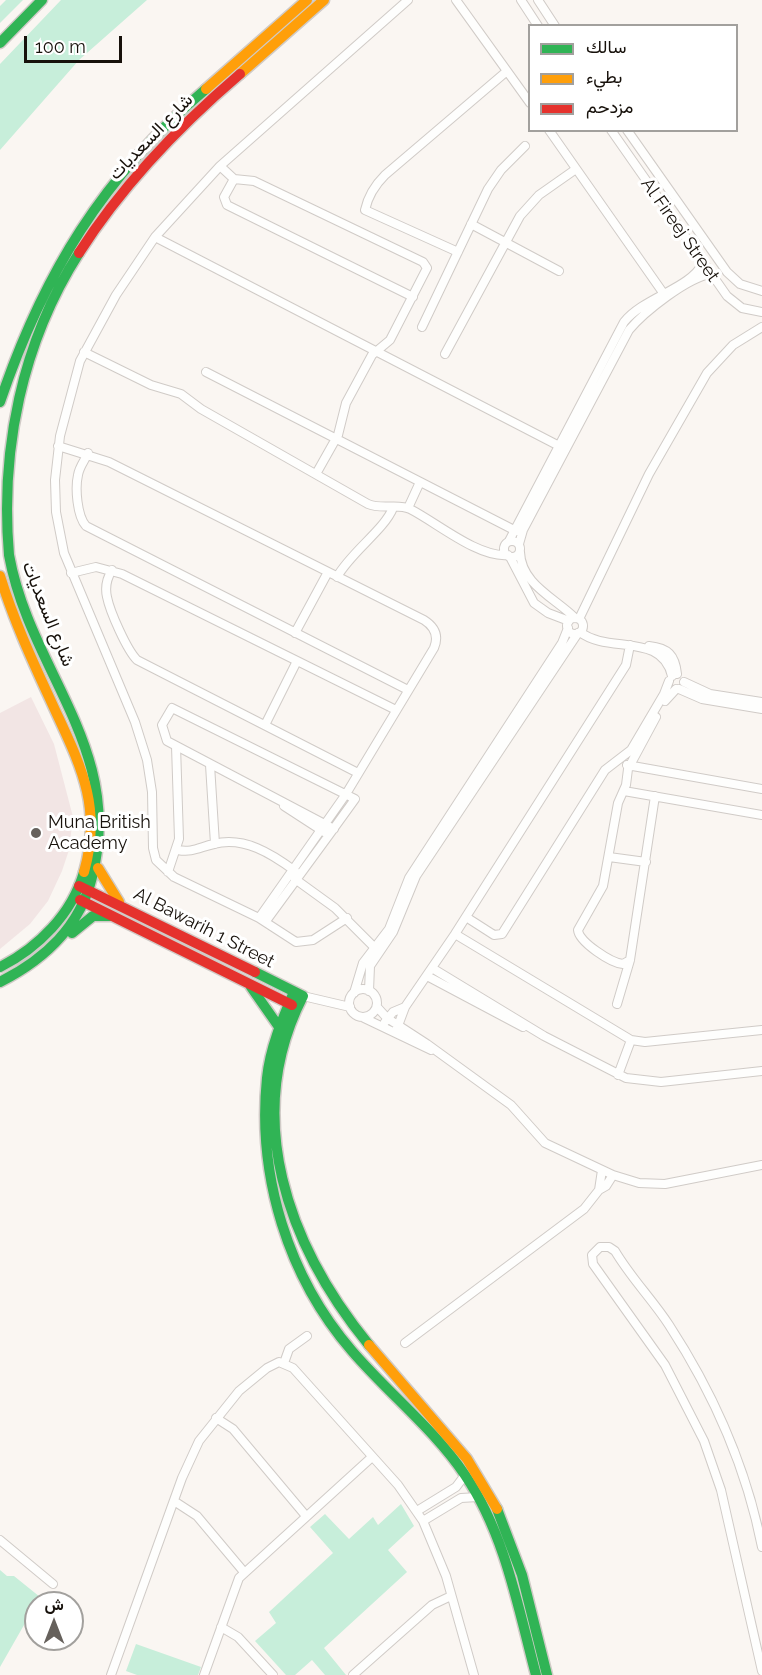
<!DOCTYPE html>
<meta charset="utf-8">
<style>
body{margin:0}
#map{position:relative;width:762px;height:1675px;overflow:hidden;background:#faf6f2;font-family:Raleway,Vazirmatn,sans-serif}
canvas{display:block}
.legend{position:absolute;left:528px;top:24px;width:210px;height:108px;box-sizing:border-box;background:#fff;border:2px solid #a2a09d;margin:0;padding:8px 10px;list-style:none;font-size:18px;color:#17110b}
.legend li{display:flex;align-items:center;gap:12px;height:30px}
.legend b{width:30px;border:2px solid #a2a09d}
.north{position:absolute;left:24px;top:1591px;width:60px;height:60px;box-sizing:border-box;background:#fff;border:2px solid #a2a09d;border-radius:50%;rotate:0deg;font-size:16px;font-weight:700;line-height:24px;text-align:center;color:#17110b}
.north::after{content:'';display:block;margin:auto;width:21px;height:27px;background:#66615c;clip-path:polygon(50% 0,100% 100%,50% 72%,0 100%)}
.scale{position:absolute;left:24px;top:36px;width:98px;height:27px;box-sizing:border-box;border:3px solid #17110b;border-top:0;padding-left:8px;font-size:18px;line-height:21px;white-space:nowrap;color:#17110b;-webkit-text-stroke:4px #fff;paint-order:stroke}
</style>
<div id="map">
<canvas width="762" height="1675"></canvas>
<ul class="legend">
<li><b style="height:8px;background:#30b455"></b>سالك</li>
<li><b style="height:8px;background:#ff9f0a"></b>بطيء</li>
<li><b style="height:8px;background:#e5322d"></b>مزدحم</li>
</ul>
<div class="north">ش</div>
<div class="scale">100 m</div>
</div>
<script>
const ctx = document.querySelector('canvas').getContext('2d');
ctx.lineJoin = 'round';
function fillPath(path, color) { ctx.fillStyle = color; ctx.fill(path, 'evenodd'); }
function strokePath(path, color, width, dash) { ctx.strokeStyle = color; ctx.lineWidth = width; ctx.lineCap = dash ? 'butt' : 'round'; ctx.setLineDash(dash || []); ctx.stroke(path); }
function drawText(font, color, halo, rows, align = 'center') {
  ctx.font = font + ' Raleway,Vazirmatn,sans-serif'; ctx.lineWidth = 6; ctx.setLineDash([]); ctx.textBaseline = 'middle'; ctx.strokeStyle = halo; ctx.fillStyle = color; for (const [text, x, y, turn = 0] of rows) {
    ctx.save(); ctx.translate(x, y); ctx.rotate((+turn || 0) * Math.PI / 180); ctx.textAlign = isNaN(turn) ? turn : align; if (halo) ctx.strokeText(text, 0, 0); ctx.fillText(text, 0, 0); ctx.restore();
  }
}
fillPath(new Path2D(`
 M31 697 54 744 73 817 69 850 62 871 48 901 30 924 0 949V713Z`), '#f2e5e4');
fillPath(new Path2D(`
 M6 0H23L0 23V6Z
 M61 0H147L79 60 0 150V64Z
 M401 1504 414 1526 388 1550 407 1572 324 1648 346 1675H325L312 1660 295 1675H286L255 1641 276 1623 269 1612 333 1553 310 1527 325 1514 349 1539 373 1517 378 1525Z
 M0 1570 7 1576H14L40 1597 0 1667Z
 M136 1644 201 1667 198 1675H137L126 1671Z`), '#c7eeda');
const street = new Path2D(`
 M456 0 530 103
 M521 0 538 26
 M538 0 555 26
 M549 130 666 297
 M611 130 727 296 742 308 762 312
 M627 130 727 272 740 284 762 291
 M220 166 234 179 254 181 423 262 427 268 390 340 372 355 346 403 338 435 316 474
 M234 179 224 197 227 205 413 297
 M471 224 559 271
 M155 237 565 449
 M458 252 365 210C368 196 375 185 385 175L507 71
 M422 327 488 189 501 170 525 146
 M84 352 151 385 181 394 201 409 368 504C382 510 398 503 410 509 436 522 478 558 508 555
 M445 354 520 216 539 195 576 169
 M206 372 516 531
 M58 446 109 462 424 620C435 627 439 636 434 648L346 794 259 918
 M88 453C85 460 79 467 78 475 75 488 77 516 86 526L408 690
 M408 508 420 482
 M504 549a8 8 0 1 1 16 0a8 8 0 1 1-16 0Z
 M509 541 624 322C644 297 690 289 703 263
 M519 544 523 530 629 330C644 312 688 277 711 274
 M520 552C521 584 555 598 575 618
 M510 557 534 603 548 613 569 621
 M112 570C107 578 105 588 107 597 110 612 127 650 137 660L358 773
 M71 573 96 567 122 574 396 710
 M337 577C351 552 384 530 393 508
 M567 626a8 8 0 1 1 16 0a8 8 0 1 1-16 0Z
 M579 619 649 474 707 373 733 345 762 327
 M580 632C608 654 662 632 672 676
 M295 633 328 572
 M649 646C668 648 675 655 677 674
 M684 682 710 694 762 702
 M679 689 702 699 762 709
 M665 701 676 689
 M265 725 297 661
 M210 765 215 844
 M627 765 762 789
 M624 791 762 815
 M284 806 324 832
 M178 850C192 853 200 847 214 844 244 836 272 854 295 871
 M609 857 646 862
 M168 872 179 839 176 746
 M295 879 335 908 378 951
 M466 917 494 935 502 934 605 770 631 750 664 694 669 681
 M347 918 313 940 296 942 259 918 174 877 156 860 153 848 152 792 147 760 135 722 64 553 56 512 55 480 60 436 80 361 116 295 155 237 220 166 408 0
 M266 921 329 835 355 799 172 708 162 725 167 741 334 829
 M455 934 631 1040 645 1042 762 1030
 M630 960 623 964C611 963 579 942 578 930L603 886 618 803 626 785 628 769 656 717
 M432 968 544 1036 626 1078 661 1082 762 1071
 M427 976 523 1027
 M349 1003a14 14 0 1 1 28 0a14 14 0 1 1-28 0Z
 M369 991 370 966 393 932 416 876 578 633
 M354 993 363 963 389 929 409 878 562 643 568 628
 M303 996 350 1007
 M617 1004 630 960 655 796
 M377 1007 387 1018 427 1044 511 1105 545 1143 613 1175 639 1183 665 1184 762 1165
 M364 1018 431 1050
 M385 1022 393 1012 405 1007
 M396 1031 405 1007 455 934 626 665 630 645
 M618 1075 631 1040
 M599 1190 606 1186 613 1175
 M405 1343 584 1209 599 1190 602 1170
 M284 1363 289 1349 307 1336
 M216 1418 233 1429 306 1516
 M174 1501 197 1516 244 1572
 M417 1511 456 1487 465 1475
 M423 1521 461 1498 478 1497
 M0 1540 53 1584
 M762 1547C746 1466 714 1394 669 1325 652 1299 631 1278 615 1251L609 1247H600L592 1255 593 1264 665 1365 704 1441 721 1490 762 1671
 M221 1627 238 1637 273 1675
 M111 1675 182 1478 199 1441 239 1391 267 1368 279 1362 293 1368 398 1485 423 1521 446 1576 474 1675
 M204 1675 239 1578 372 1457
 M353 1675 432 1605 451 1596`);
const fast = new Path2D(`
 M0 43 42 0
 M0 402C43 275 103 176 206 89
 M72 933 93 916H110
 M0 967C38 948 72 914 84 872
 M255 972 303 996C241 1117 288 1246 369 1345
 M0 982C45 959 80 927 92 877 125 749 30 672 9 555 0 450 22 342 79 253
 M251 987 279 1027
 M294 992C282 1020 270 1048 267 1078 257 1176 288 1277 352 1351 389 1394 434 1429 465 1475 505 1534 518 1607 536 1675
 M497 1509 522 1575 547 1675`);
const slow = new Path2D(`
 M240 74 324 0
 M206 89 307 0
 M0 576C13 618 31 658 50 699 77 759 104 803 84 872
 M98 868 119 902
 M369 1345 467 1459 497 1509`);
const jam = new Path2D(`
 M79 253C123 184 178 127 240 74
 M79 886 255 972
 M80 900 292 1005`);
strokePath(street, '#d0cbc7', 10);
strokePath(fast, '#d0cbc7', 13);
strokePath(slow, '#d0cbc7', 13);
strokePath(jam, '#d0cbc7', 13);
strokePath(street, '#fefefd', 8);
strokePath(fast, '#30b455', 10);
strokePath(slow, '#ff9f0a', 10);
strokePath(jam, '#e5322d', 10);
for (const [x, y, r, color] of [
 [36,833,6,"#66615c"]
]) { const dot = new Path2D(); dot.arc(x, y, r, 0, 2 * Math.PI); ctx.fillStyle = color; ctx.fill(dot); strokePath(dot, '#fff', 2); }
drawText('18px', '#17110b', '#fff', [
 ["شارع السعديات",151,137,-46],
 ["Al Fireej Street",680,230,55],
 ["شارع السعديات",48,614,68],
 ["Al Bawarih 1 Street",204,928,27]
]);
drawText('18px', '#17110b', '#fff', [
 ["Muna British",48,823],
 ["Academy",48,844]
], 'left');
</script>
